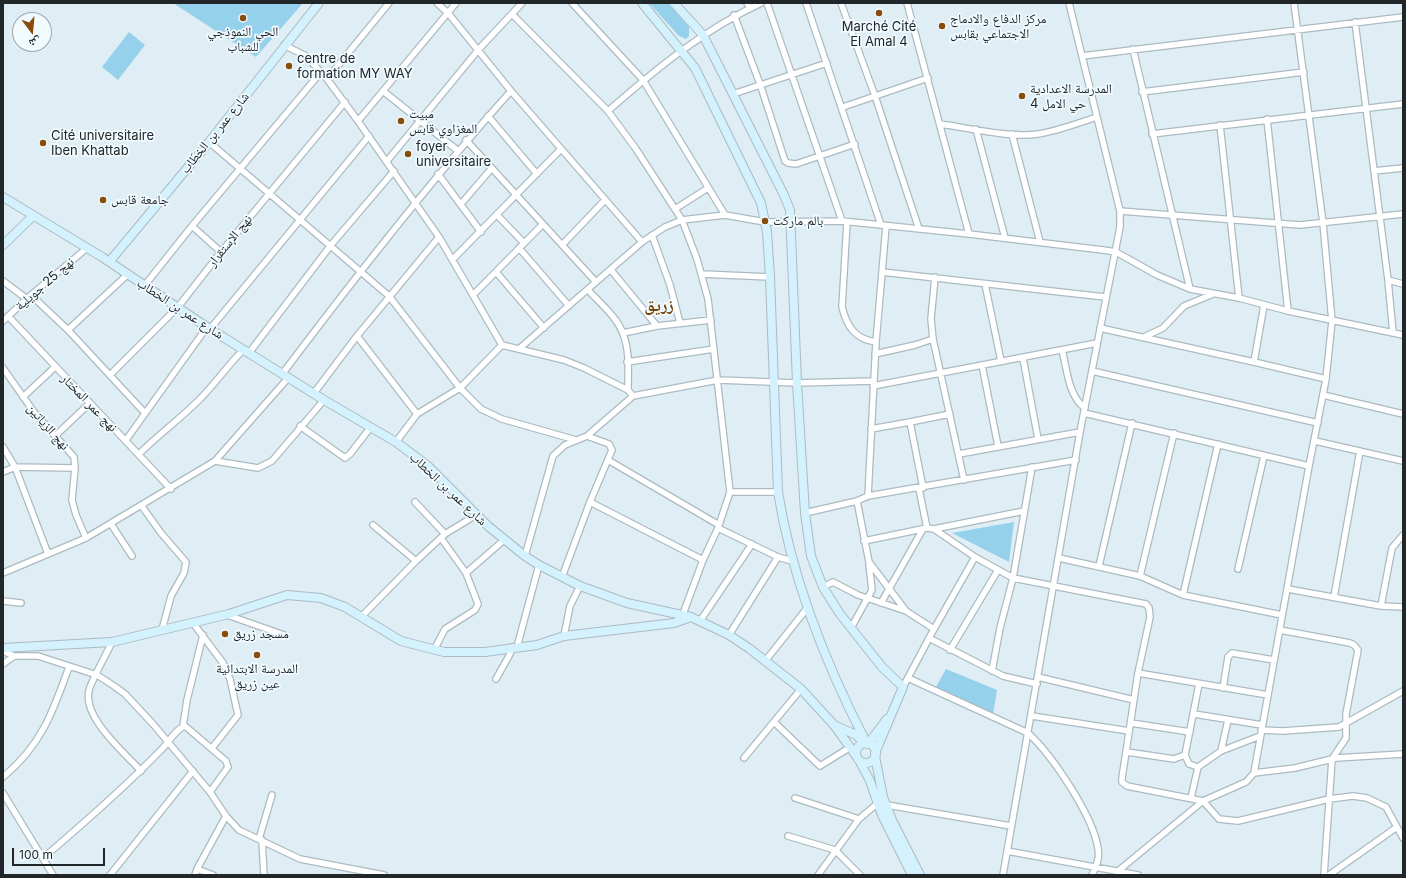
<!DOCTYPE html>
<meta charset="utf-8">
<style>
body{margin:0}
#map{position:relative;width:1406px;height:878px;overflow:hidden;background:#dfeef5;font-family:Inter,"Noto Naskh Arabic",sans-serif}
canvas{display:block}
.frame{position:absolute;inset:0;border:4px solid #212729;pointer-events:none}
.north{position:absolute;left:12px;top:12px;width:40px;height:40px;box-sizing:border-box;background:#f1fbff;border:1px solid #9ea6a9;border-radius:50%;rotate:164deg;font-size:11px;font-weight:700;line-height:16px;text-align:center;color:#212729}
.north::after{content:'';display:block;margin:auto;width:14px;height:18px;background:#884b0a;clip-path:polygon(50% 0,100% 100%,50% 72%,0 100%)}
.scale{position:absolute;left:12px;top:848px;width:93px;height:18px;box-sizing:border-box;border:2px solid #212729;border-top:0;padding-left:5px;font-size:12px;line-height:14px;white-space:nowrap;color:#212729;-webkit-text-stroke:3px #f1fbff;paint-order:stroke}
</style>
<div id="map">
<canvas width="1406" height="878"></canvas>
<div class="frame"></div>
<div class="north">ش</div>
<div class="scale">100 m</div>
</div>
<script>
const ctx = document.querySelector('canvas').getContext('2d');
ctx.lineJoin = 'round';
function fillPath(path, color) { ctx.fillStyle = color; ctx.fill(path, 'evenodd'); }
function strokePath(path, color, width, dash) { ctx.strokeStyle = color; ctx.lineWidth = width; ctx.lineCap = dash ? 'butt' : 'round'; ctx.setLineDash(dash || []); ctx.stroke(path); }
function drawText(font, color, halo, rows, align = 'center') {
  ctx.font = font + ' Inter,"Noto Naskh Arabic",sans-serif'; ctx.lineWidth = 3.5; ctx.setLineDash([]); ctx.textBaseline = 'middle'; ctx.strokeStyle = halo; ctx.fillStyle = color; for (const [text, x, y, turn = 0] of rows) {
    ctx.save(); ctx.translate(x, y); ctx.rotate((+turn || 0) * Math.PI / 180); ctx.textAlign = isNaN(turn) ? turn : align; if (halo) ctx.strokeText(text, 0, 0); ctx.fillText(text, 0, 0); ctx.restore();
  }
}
fillPath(new Path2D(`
 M173 3H303L256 57Z
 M649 3H668L689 27V36L686 39 679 36Z
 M129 32 145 45 118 80 102 67Z
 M1014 522 1009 562 952 533Z
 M946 669 997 690 993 715 986 713 936 687Z`), '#95d1eb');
const street = new Path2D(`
 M437 3 448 13 511 91 642 242
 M572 3 643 80 725 215
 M747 3 750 8
 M767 3 842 221
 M806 3 881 225
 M841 3 875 96 919 229
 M907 3 969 234
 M512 14 608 111 636 149 682 220 697 259 708 299 730 492 718 528 703 560 683 614
 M734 15 760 84 785 161 788 163 796 164 855 144
 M1355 22 1388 280 1393 333
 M284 45 306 56 327 79 358 121 439 237 502 345
 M1133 49 1190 289
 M1082 56 1403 17
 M327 79 389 3
 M383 91 457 150
 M1142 92 1304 72
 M733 94 827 63
 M843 107 928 78
 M608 111C656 69 703 30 761 3
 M488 116 537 174
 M1267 119 1288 311
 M358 121 456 3
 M940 124C970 128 1008 138 1038 134 1058 131 1078 123 1097 117
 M1220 125 1239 298
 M976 129 1005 238
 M1012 134 1040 242
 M1152 134 1403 104
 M466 140 596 282
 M209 142 389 296 460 388 481 409 502 419 576 440
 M387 161 479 49 522 3
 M1374 171 1403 168
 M438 174 481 232
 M461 204 491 169
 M675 209 708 188
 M1120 211 1300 225 1403 214
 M497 215 524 243
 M847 222 842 307C847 327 855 339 876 342
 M192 226 221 252
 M652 235 670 285 680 323
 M563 244 605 200
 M519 248 569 306
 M453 259 561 149
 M611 270 657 326
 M496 272 544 328
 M882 272 1105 297
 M702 274 770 277
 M935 277 931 319 933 339 964 480
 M1388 280 1403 284
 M3 281 27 299
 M985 284 1001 361
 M145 285 192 226 321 72
 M588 290C599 302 618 318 623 334 630 351 628 372 628 390
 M474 294 543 224
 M31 295 68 330 144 412
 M1264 305 1254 362 1326 379
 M8 316 171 489
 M3 321 31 295 87 248
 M1100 328 1254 362
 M210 329 369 136
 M68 330 127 275
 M623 333 657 326 711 320
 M357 336 417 414
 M1144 337 1163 328 1184 306 1213 294
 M502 345 564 360 584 368 628 390 633 396
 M520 348 642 242 665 227 682 220 725 215 765 222 842 221 969 234 1103 250 1116 252 1157 275 1190 289 1239 298 1288 311 1403 335
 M1062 350C1067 368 1068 396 1085 408
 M249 353 331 245 394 171
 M875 354 915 345 933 339
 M1023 358 1038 439
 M627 362 714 349
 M982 365 998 446
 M3 368 34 412 74 457 75 468 72 500 76 515 86 538
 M1092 371 1318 423
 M283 373C356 276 430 181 511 91
 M110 375 178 307 221 252 345 102
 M873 386 1097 343
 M314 393 357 336 439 237
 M1323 395 1403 414
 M23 397 55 367
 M1084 413 1309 466
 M300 426 345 458 350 454 370 428
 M871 429 910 422
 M55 436 90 403
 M126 440 207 327
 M1315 441 1403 461
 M396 442 417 414 460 388 502 345
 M3 447 15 467 48 554
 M139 454C158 435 180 419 199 400 215 384 228 365 244 349
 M959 454 1080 432
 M608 460 719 525
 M215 461 289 377
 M3 472 15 467 75 468
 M923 488 910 422 950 414
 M919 489 927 528
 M730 492H778
 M868 496 876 342 886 226
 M857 501 869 562 906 611 934 629
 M415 502 445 534
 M590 502 703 560
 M141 505 161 533 186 562 184 573 171 596 162 630
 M805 513 857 501 868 496 1076 460
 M111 524 132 556
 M373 525 416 561
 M718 528 778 557 792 561
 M934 529 1024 511
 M864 541 927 528 934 529 975 557 1013 578 1146 604 1149 608 1150 617 1138 673 1122 778V782L1127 786 1203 801 1219 819 1238 821 1329 799 1353 796 1367 798 1386 807 1403 838
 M525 556 553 456 565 445 587 436 633 396 718 380 797 383 874 381
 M1059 558 1140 576 1183 595 1282 615
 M1099 566 1132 423
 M1238 569 1264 456
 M3 573 86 538 215 461 258 468 272 461 324 400
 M466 573 504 540
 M1140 576 1174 433
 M562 577 590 502 612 450 609 444 587 436
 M823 587 833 582 858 595 906 611
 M1288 589 1381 606 1403 607
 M1183 595 1218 444
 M1334 597 1360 451
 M3 601 21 603
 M881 603 923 529
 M1381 606 1392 548 1403 535
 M229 614 230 616 284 635
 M362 616 416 561 445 534 476 515
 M700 621 752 544
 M193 623 223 663 230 679 238 715 212 748
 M851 628 872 590 869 564
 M1280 630 1350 643 1354 645 1358 650 1346 714V738L1332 759 1324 875
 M729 635 778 557
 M564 636 570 606 580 586
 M929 638 1003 676 1037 684
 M112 642C105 657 96 672 90 687 79 715 124 752 141 771
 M517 647 539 565
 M434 650 445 629 475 610 478 604 466 573 441 538
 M950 650 998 570
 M3 651 14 656H38L97 675 114 686 125 694 153 724 210 792 226 816 239 830 300 859 384 875
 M766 660 808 607
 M3 664 14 656
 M992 671 1000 628 1013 578 1032 467
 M1138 673 1268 695
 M1038 677 1134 700
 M908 678 1028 733C1052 755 1094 817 1098 849 1100 859 1096 866 1092 875
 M496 679 510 654 512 647
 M903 687 934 629 975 557
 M1223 688 1228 657 1232 653 1274 660
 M1194 714 1262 725
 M1032 716 1129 731
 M774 722 820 766 849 748
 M1131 723 1190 732
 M183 726 187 700 203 635
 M1261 730 1283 731 1339 727 1403 691
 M1221 751 1228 720
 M1127 752 1174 759 1185 755
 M744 758 801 689
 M1198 767 1189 764 1185 755 1199 684
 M1254 773 1295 768 1336 758 1403 754
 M3 777C41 746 53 712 69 667
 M3 793 53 875
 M795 798 859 819
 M1191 798 1198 767 1221 751 1260 736
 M887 805 1011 826
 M788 836 835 850 860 875
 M259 839 272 795
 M262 840 264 875
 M1007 851 1138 875
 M43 858C83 824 123 789 160 751 168 744 175 729 185 726L226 761 228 767 210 792
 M197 869 213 875
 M1118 871 1203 801 1246 782 1254 773 1309 466 1326 379 1332 321 1323 223 1294 3
 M110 875 193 771
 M195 875 197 869 226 816
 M818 875 859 819 878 803
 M1003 875 1080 432 1120 227V211L1069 3
 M1329 875 1397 827`);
const secondary = new Path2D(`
 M642 3 695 68 761 203 767 232 770 277 778 492C792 580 826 665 867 744
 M674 3 703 35 784 195 790 210 797 383 805 513 811 556 823 587 840 614 882 667 903 687 875 753
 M3 197 102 257 207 327 324 400 396 442 428 466 488 526 525 556 539 565 580 586 627 603 691 617 729 635 750 649 801 689 834 725 857 757
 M3 245 33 216
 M110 261 209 142 319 3
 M3 648 112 642 229 614 287 595 321 598 345 607 401 641 444 652H485L537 645 564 636 674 623 691 617
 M834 725 856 735 863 742
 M856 753a10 10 0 1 1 20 0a10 10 0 1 1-20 0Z
 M868 744 887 719
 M875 756 883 797 892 820 920 875
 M859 760 870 781 882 815 912 875`);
strokePath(street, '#acbac1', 8);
strokePath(secondary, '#acbac1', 10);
strokePath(street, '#fff', 5.5);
strokePath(secondary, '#d3f2fe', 8);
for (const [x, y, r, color] of [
 [879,13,4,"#884b0a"],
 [243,18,4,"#884b0a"],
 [942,26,4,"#884b0a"],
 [289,66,4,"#884b0a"],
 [1022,96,4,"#884b0a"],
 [401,121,4,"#884b0a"],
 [43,143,4,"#884b0a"],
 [408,154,4,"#884b0a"],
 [103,200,4,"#884b0a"],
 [765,221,4,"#884b0a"],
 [225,634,4,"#884b0a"],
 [257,655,4,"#884b0a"]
]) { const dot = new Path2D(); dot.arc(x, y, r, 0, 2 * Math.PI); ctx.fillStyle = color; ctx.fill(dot); strokePath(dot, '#f1fbff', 1.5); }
drawText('13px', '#212729', '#f1fbff', [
 ["مركز الدفاع والادماج",950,19],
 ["الاجتماعي بقابس",950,34],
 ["Marché Cité",879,27,"center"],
 ["El Amal 4",879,42,"center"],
 ["الحي النموذجي",243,32,"center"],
 ["للشباب",243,47,"center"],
 ["centre de",297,59],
 ["formation MY WAY",297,74],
 ["المدرسة الاعدادية",1030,89],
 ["حي الامل 4",1030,104],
 ["مبيت",409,114],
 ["المغزاوي قابس",409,129],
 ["Cité universitaire",51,136],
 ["Iben Khattab",51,151],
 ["foyer",416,147],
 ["universitaire",416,162],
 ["جامعة قابس",111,200],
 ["بالم ماركت",773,221],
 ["مسجد زريق",233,634],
 ["المدرسة الابتدائية",257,669,"center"],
 ["عين زريق",257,684,"center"]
], 'left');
drawText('13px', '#212729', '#f1fbff', [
 ["شارع عمر بن الخطّاب",215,133,-51],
 ["نهج الإستقرار",230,241,-51],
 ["نهج 25 جويلية",45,284,-41],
 ["شارع عمر بن الخطاب",180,309,33],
 ["نهج عمر المختار",89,403,46],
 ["نهج الزياتين",48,427,49],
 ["شارع عمر بن الخطاب",448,489,43]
]);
drawText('bold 17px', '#794207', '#f1fbff', [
 ["زريق",659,306]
]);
</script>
